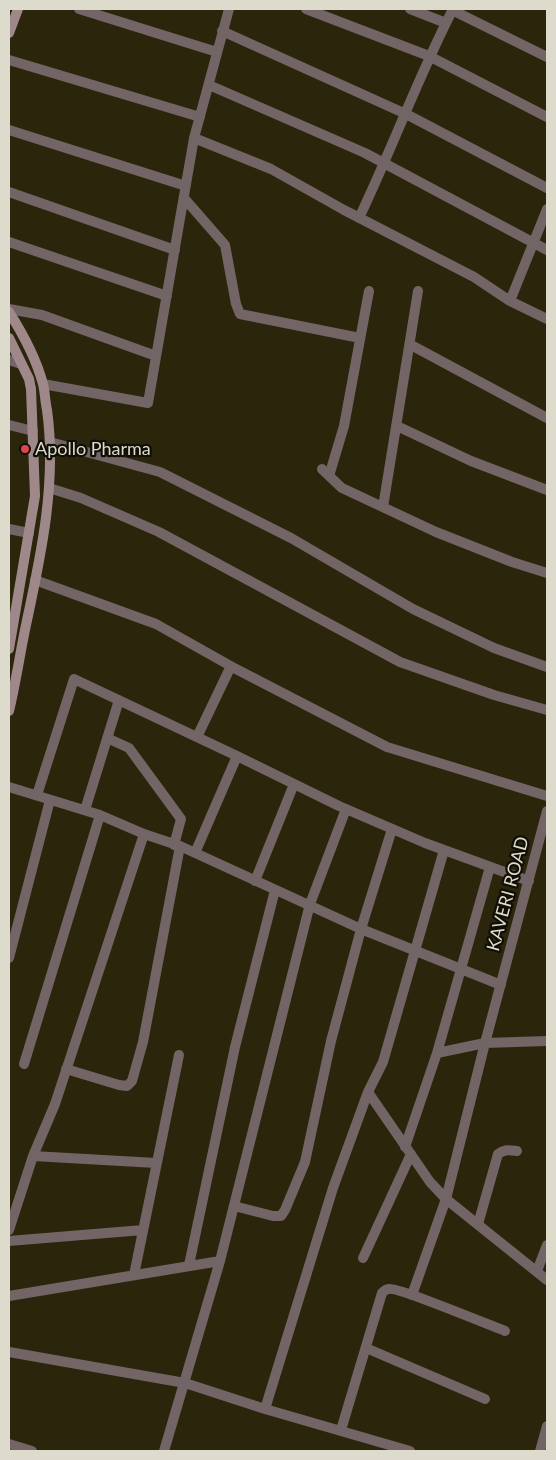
<!DOCTYPE html>
<style>
body{margin:0}
#map{position:relative;width:556px;height:1460px;overflow:hidden;background:#2a250b;font-family:Lato,sans-serif}
canvas{display:block}
.frame{position:absolute;inset:0;border:10px solid #dddbcc;pointer-events:none}
</style>
<div id="map">
<canvas width="556" height="1460"></canvas>
<div class="frame"></div>
</div>
<script>
const ctx = document.querySelector('canvas').getContext('2d');
ctx.lineJoin = 'round';
function strokePath(path, color, width, dash) { ctx.strokeStyle = color; ctx.lineWidth = width; ctx.lineCap = dash ? 'butt' : 'round'; ctx.setLineDash(dash || []); ctx.stroke(path); }
function drawText(font, color, halo, rows, align = 'center') {
  ctx.font = font + ' Lato,sans-serif'; ctx.lineWidth = 4.5; ctx.setLineDash([]); ctx.textBaseline = 'middle'; ctx.strokeStyle = halo; ctx.fillStyle = color; for (const [text, x, y, turn = 0] of rows) {
    ctx.save(); ctx.translate(x, y); ctx.rotate((+turn || 0) * Math.PI / 180); ctx.textAlign = isNaN(turn) ? turn : align; if (halo) ctx.strokeText(text, 0, 0); ctx.fillText(text, 0, 0); ctx.restore();
  }
}
strokePath(new Path2D(`
 M79 9 217 52
 M306 9 429 56 547 117
 M410 9 446 23
 M452 10 547 57
 M222 31 406 114 547 188
 M9 60 200 117
 M209 85 365 153 547 250
 M9 130 186 186
 M194 138 271 169 344 210 474 277 510 301 547 319
 M9 192 175 250
 M184 198 225 245 236 304 240 314 360 338
 M359 218C392 149 418 77 453 9
 M9 242 167 296
 M510 301 547 209
 M9 309 42 315 156 356
 M411 345 547 418
 M9 360 21 364
 M43 384 148 403 194 138 229 9
 M9 425 33 431
 M397 426 471 461 547 490
 M50 442 160 472 291 538 413 609 494 648 547 667
 M322 469 342 488 436 532 512 562 547 573
 M329 476 344 426 369 291
 M49 488 81 498 159 532 400 662 494 695 547 710
 M383 507 418 291
 M9 529 29 533
 M35 580 156 624 236 669 387 747 547 796
 M197 737 231 666
 M107 738 129 748 181 819 174 845
 M9 787 100 815 144 834 180 846 361 929 501 985
 M37 795 74 679 237 756 339 806 425 843 529 881
 M85 810 119 700
 M195 853 237 756
 M255 881 294 784
 M9 958 50 800
 M437 1053 490 867
 M24 1064 100 815
 M66 1069 119 1085 127 1086 132 1081 143 1042 180 846
 M368 1092 430 1182 446 1199 547 1280
 M405 1147 437 1053 485 1043 547 1041
 M33 1156 156 1163
 M234 1206 273 1216H281L285 1210 305 1162 331 1041 361 929 392 829
 M478 1224 498 1154C505 1149 509 1150 517 1151
 M9 1230 33 1156 55 1104 144 834
 M9 1241 143 1230
 M363 1258 411 1154
 M189 1265 235 1047 275 890
 M537 1271 547 1245
 M134 1275 179 1055
 M412 1295 446 1199 485 1043 547 811
 M9 1296 220 1261
 M366 1348 485 1399
 M9 1352 185 1383 265 1409 410 1451
 M265 1409 333 1188 368 1092 383 1062 444 850
 M341 1430 382 1293C384 1291 386 1289 389 1289 398 1287 489 1325 505 1331
 M9 1444 32 1451
 M164 1451 220 1261 310 904 346 809
 M540 1451 547 1426`), '#736466', 10);
strokePath(new Path2D(`
 M9 33 18 9
 M9 312C23 334 36 358 43 384 45 392 45 401 47 410 57 482 41 555 26 625 20 653 16 682 9 711
 M9 338 29 379 31 389 35 496 9 649`), '#9f888a', 10);
for (const [x, y, r, color] of [
 [25,449,5,"#e0444e"]
]) { const dot = new Path2D(); dot.arc(x, y, r, 0, 2 * Math.PI); ctx.fillStyle = color; ctx.fill(dot); strokePath(dot, '#100e05', 2); }
drawText('18px', '#dddbcc', '#100e05', [
 ["Apollo Pharma",35,449]
], 'left');
drawText('18px', '#dddbcc', '#100e05', [
 ["KAVERI ROAD",508,894,-75]
]);
</script>
